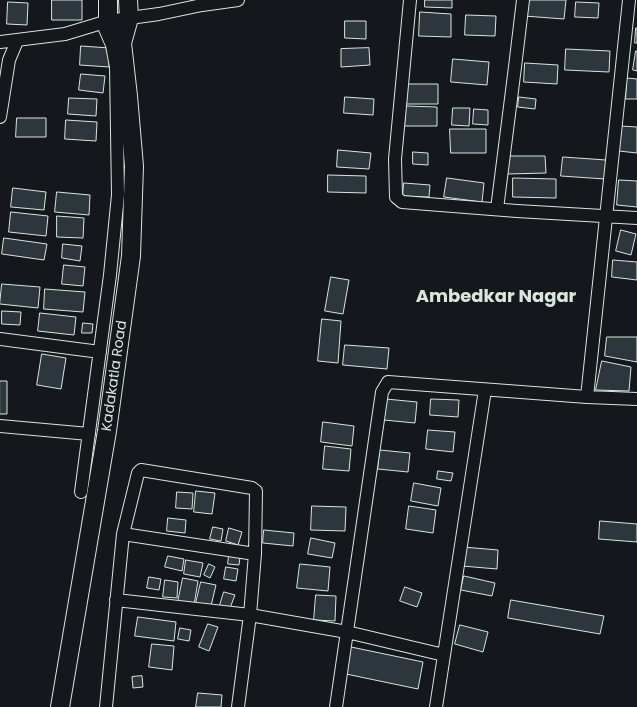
<!DOCTYPE html>
<style>
body{margin:0}
canvas{display:block;background:#14181c}
</style>
<canvas width="637" height="707"></canvas>
<script>
const ctx = document.querySelector('canvas').getContext('2d');
ctx.lineJoin = 'round';
function fillPath(path, color) { ctx.fillStyle = color; ctx.fill(path, 'evenodd'); }
function strokePath(path, color, width, dash) { ctx.strokeStyle = color; ctx.lineWidth = width; ctx.lineCap = dash ? 'butt' : 'round'; ctx.setLineDash(dash || []); ctx.stroke(path); }
function drawText(font, color, halo, rows, align = 'center') {
  ctx.font = font + ' Poppins,sans-serif'; ctx.lineWidth = 3; ctx.setLineDash([]); ctx.textBaseline = 'middle'; ctx.strokeStyle = halo; ctx.fillStyle = color; for (const [text, x, y, turn = 0] of rows) {
    ctx.save(); ctx.translate(x, y); ctx.rotate((+turn || 0) * Math.PI / 180); ctx.textAlign = isNaN(turn) ? turn : align; if (halo) ctx.strokeText(text, 0, 0); ctx.fillText(text, 0, 0); ctx.restore();
  }
}
const building = new Path2D(`
 M52 0H82V20H52Z
 M425 0H452V8L425 7Z
 M525 0H566L564 19 524 16Z
 M8 2 28 3 27 25 7 24Z
 M576 2 599 3 598 18 575 17Z
 M420 12 451 14V37L419 36Z
 M466 15 496 16 495 36 465 35Z
 M345 21H366V39L345 38Z
 M636 28H637V43H635Z
 M81 46 110 48 109 67 80 65Z
 M369 48 370 65 341 67V49Z
 M566 49 610 51 609 72 565 70Z
 M636 51H637V71L633 70Z
 M453 59 489 62 487 85 451 82Z
 M525 63 558 65 557 84 524 82Z
 M81 74 105 76 103 93 79 90Z
 M627 78 637 79V99H626Z
 M407 84H438V104H407Z
 M345 97 374 99 373 115 344 113Z
 M519 97 536 99 535 109 518 107Z
 M69 98 97 99 96 116 68 114Z
 M406 106 437 107V126H405Z
 M453 108H470L469 126 452 125Z
 M474 109 488 110V125L473 124Z
 M17 118H46V137H16Z
 M66 120 97 122 96 141 65 139Z
 M621 126 637 127V153L619 151Z
 M450 129H486V153H451Z
 M338 150 371 153 369 169 337 167Z
 M413 152 428 153V165L413 164Z
 M508 156H545L546 173 508 174Z
 M563 157 606 160 605 179 561 176Z
 M328 175 366 176V193L328 192Z
 M447 178 484 183 482 202 444 197Z
 M513 178 556 179V198L513 197Z
 M619 180 637 181V207L617 205Z
 M404 183 430 185 429 197 403 196Z
 M13 188 46 192 44 210 11 207Z
 M57 192 90 195 89 215 55 212Z
 M11 212 48 216 46 236 9 232Z
 M57 216 84 218 83 238 57 237Z
 M621 230 636 234 631 255 616 251Z
 M4 238 47 244 44 260 2 254Z
 M63 244 82 246 80 261 62 258Z
 M613 260 637 262V280L612 277Z
 M64 265 85 267 83 286 62 284Z
 M331 277 349 280 343 314 325 311Z
 M2 284 40 287 38 308 0 304Z
 M45 289 85 292 83 312 44 309Z
 M2 311 21 312 20 325 2 324Z
 M40 313 76 317 74 335 38 331Z
 M322 319 341 321 338 363 318 361Z
 M83 323 93 324 92 333H82Z
 M607 337H637V362L605 356Z
 M345 345 389 348 387 369 343 365Z
 M42 354 66 358 61 389 37 385Z
 M602 361 631 367 629 391 596 390Z
 M0 381H7V414H0Z
 M386 399 417 402 415 423 384 420Z
 M431 399 459 400 458 417 430 415Z
 M323 422 354 426 352 446 321 442Z
 M428 430 455 432 453 452 426 449Z
 M325 446 351 449 349 471 323 469Z
 M380 450 410 453 408 472 378 469Z
 M438 471 453 473 451 481 437 479Z
 M414 483 441 488 438 506 411 501Z
 M196 491 215 493 212 514 194 512Z
 M177 492 193 493 192 509 176 508Z
 M312 506 346 507 345 531 311 530Z
 M409 506 436 510 433 533 406 529Z
 M168 518 186 520 185 533 167 531Z
 M600 521 637 524V542L599 539Z
 M213 527 223 529 221 541 210 539Z
 M229 528 242 532 238 545 226 541Z
 M264 530 294 533 293 546 263 543Z
 M311 538 335 543 332 558 308 554Z
 M463 547 498 550 497 569 462 566Z
 M229 555 240 557 239 565 228 564Z
 M168 556 184 559 182 571 165 567Z
 M186 560 203 563 200 577 184 574Z
 M209 564 215 567 210 578 204 575Z
 M300 564 330 567 328 591 297 588Z
 M226 567 238 569 236 581 224 579Z
 M464 576 495 583 492 596 461 590Z
 M149 577 161 579 159 590 147 588Z
 M183 578 198 581 194 605 178 602Z
 M165 580 178 582 177 598 163 597Z
 M201 582 216 585 211 606 196 603Z
 M405 587 422 593 417 607 400 601Z
 M224 592 235 595 230 608 220 605Z
 M316 595 336 596 335 621 314 620Z
 M511 600 604 616 600 634 508 618Z
 M138 617 176 622 174 641 135 636Z
 M208 624 218 627 209 651 199 647Z
 M460 625 488 632 483 652 455 644Z
 M180 628 191 630 189 641 178 639Z
 M152 644 174 646 172 670 149 667Z
 M351 647 423 662 418 689 346 674Z
 M142 676 143 687 133 688 132 677Z
 M198 693 222 695 221 707H196Z`);
fillPath(building, '#2c363c');
strokePath(building, '#d8e6dc', 1);
const street = new Path2D(`
 M410 0 395 159 396 197 402 202 517 211 637 218
 M0 42 65 34 108 21 159 14 202 5 238 0
 M0 117 9 60 17 41
 M497 209 515 67 523 0
 M0 339 100 352
 M587 397 637 399
 M0 426 89 434
 M81 492 110 275 118 195 116 67 112 45 105 29
 M123 534 255 554
 M116 600 250 615 347 632 444 655
 M106 707 123 534 138 473 141 470 252 488 256 491 255 554 250 615 238 707
 M336 707 382 392 388 382 587 397 629 0
 M436 707 485 390`);
const secondary = new Path2D(`
 M108 0V21L122 43
 M60 707 107 431 131 256 134 166 128 96 122 43 129 18 128 0`);
strokePath(street, '#d8e6dc', 14);
strokePath(secondary, '#d8e6dc', 20);
strokePath(street, '#14181c', 12);
strokePath(secondary, '#14181c', 18);
drawText('14px', '#d8e6dc', '#14181c', [
 ["Kadakatla Road",115,376,-82]
]);
drawText('bold 18px', '#d8e6dc', '#14181c', [
 ["Ambedkar Nagar",496,297]
]);
</script>
